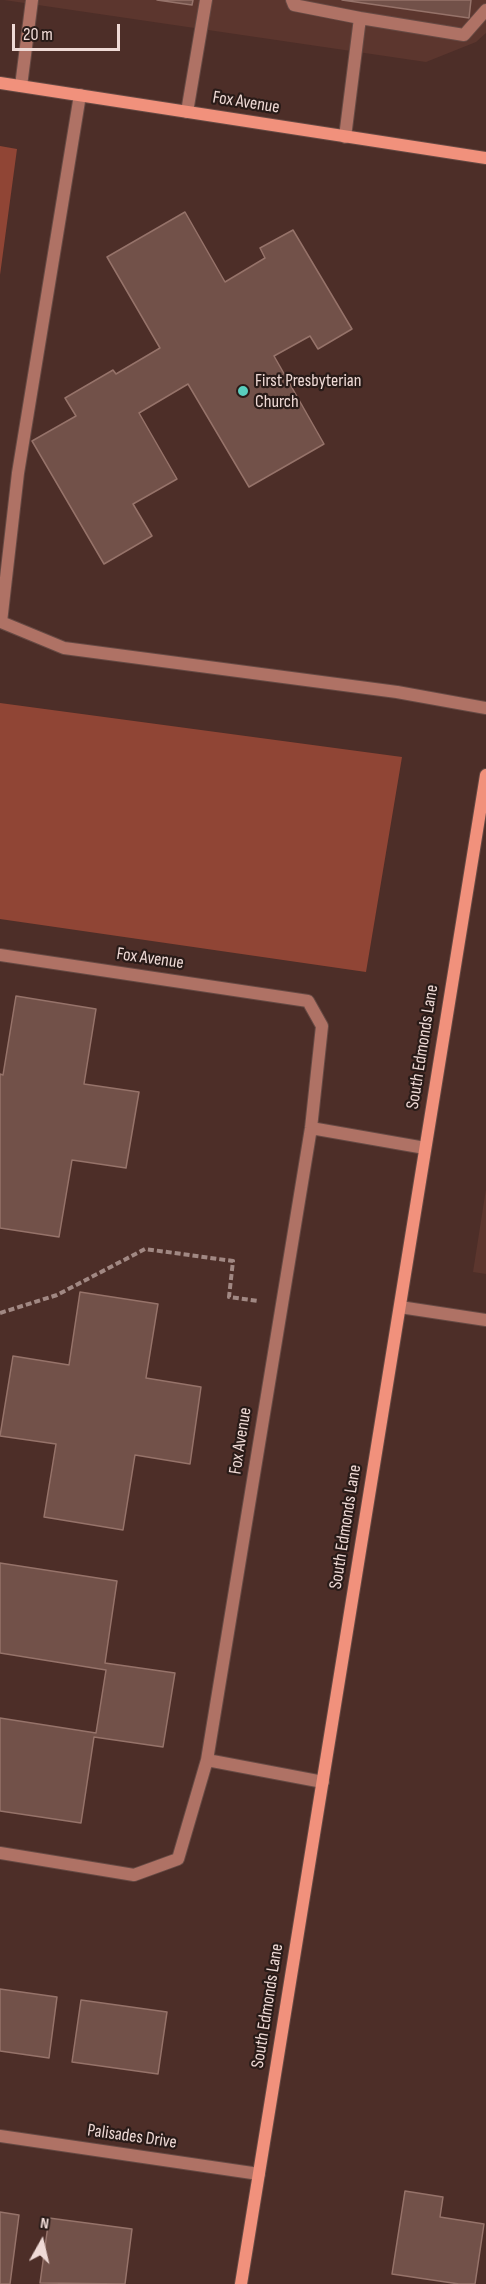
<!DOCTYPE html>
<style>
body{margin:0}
#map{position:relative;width:486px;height:2284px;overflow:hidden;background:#4d2e28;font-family:"Sofia Sans Condensed",sans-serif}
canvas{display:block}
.north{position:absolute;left:12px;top:2212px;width:60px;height:60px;-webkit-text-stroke:4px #291b18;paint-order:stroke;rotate:8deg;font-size:16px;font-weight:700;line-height:24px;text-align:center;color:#efdad6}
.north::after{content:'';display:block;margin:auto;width:21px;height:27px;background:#efdad6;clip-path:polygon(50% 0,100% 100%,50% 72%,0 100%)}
.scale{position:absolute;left:12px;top:24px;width:108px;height:27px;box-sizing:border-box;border:3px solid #efdad6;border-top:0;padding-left:8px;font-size:18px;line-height:21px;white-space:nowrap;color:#efdad6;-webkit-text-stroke:4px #291b18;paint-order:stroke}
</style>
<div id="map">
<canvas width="486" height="2284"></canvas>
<div class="north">N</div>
<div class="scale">20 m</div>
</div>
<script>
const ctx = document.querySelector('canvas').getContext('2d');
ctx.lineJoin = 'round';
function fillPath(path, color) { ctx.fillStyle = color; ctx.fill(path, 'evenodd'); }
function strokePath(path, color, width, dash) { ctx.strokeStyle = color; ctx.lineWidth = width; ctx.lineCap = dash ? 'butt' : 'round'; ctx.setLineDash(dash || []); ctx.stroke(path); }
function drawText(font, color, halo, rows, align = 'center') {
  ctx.font = font + ' "Sofia Sans Condensed",sans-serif'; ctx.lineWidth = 4.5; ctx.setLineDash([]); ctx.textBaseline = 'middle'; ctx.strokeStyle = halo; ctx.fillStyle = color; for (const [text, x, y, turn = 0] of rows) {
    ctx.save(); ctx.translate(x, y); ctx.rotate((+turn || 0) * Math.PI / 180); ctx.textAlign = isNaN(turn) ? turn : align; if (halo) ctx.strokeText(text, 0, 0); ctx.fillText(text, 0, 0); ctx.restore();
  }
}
fillPath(new Path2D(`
 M4 0H486V33L476 42 426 62Z
 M486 1189V1274L473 1272Z`), '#5c362e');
fillPath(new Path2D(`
 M0 146 17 149 0 275Z
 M0 703 402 757 366 972 0 919Z`), '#904535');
const building = new Path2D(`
 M157 0H193L192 5Z
 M342 0H471L469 18Z
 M185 212 225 282 265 258 260 248 293 230 352 329 318 349 310 336 274 356 324 444 249 487 188 384 139 413 177 479 133 504 152 536 104 564 32 441 76 416 65 398 113 370 116 374 160 348 107 257Z
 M16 996 96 1009 84 1084 139 1092 126 1168 72 1160 59 1237 0 1228V1074L3 1075Z
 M80 1292 158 1304 146 1378 201 1387 190 1464 135 1455 123 1530 44 1517 56 1444 0 1436 13 1356 69 1365Z
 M0 1563 117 1581 105 1663 175 1673 163 1747 94 1737 81 1823 0 1811V1718L96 1733 106 1670 0 1653Z
 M0 1989 57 1997 49 2058 0 2051Z
 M81 2000 167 2012 158 2074 72 2062Z
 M405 2191 443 2197 440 2217 484 2224 475 2284H459L392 2274Z
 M0 2212 19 2215 10 2284H0Z
 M49 2218 132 2229 125 2284 40 2283Z`);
fillPath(building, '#725149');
strokePath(building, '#96736a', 1.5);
const lane = new Path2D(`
 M292 0 294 5 360 18
 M21 86 32 0
 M80 95 18 473 1 622 64 648 397 692 486 708
 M187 112 206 0
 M345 137 360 18 464 35 486 10`);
const street = new Path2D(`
 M0 955 308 1001 322 1026 311 1128 207 1760 178 1859 134 1875 0 1853
 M311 1128 425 1148
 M400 1307 486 1320
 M207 1760 323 1782
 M0 2136 259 2174`);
const secondary = new Path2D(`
 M0 83 486 158
 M241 2284 486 775`);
strokePath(lane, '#674a44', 14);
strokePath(street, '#674a44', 14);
strokePath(secondary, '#674a44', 14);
strokePath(new Path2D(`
 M0 1313 57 1295 145 1249 233 1261 229 1297 259 1301`), '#a18883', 4, [6, 3]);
strokePath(lane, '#af7265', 12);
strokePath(street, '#af7265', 12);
strokePath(secondary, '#f1917c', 12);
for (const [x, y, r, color] of [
 [243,391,6,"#59cebe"]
]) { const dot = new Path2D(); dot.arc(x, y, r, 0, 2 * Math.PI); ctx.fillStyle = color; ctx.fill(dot); strokePath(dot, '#291b18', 2); }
drawText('18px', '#efdad6', '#291b18', [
 ["Fox Avenue",246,103,9],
 ["Fox Avenue",150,959,8],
 ["South Edmonds Lane",423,1047,-81],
 ["Fox Avenue",241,1441,-81],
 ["South Edmonds Lane",346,1527,-81],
 ["South Edmonds Lane",268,2006,-81],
 ["Palisades Drive",132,2137,8]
]);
drawText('18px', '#efdad6', '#291b18', [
 ["First Presbyterian",255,381],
 ["Church",255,402]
], 'left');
</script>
